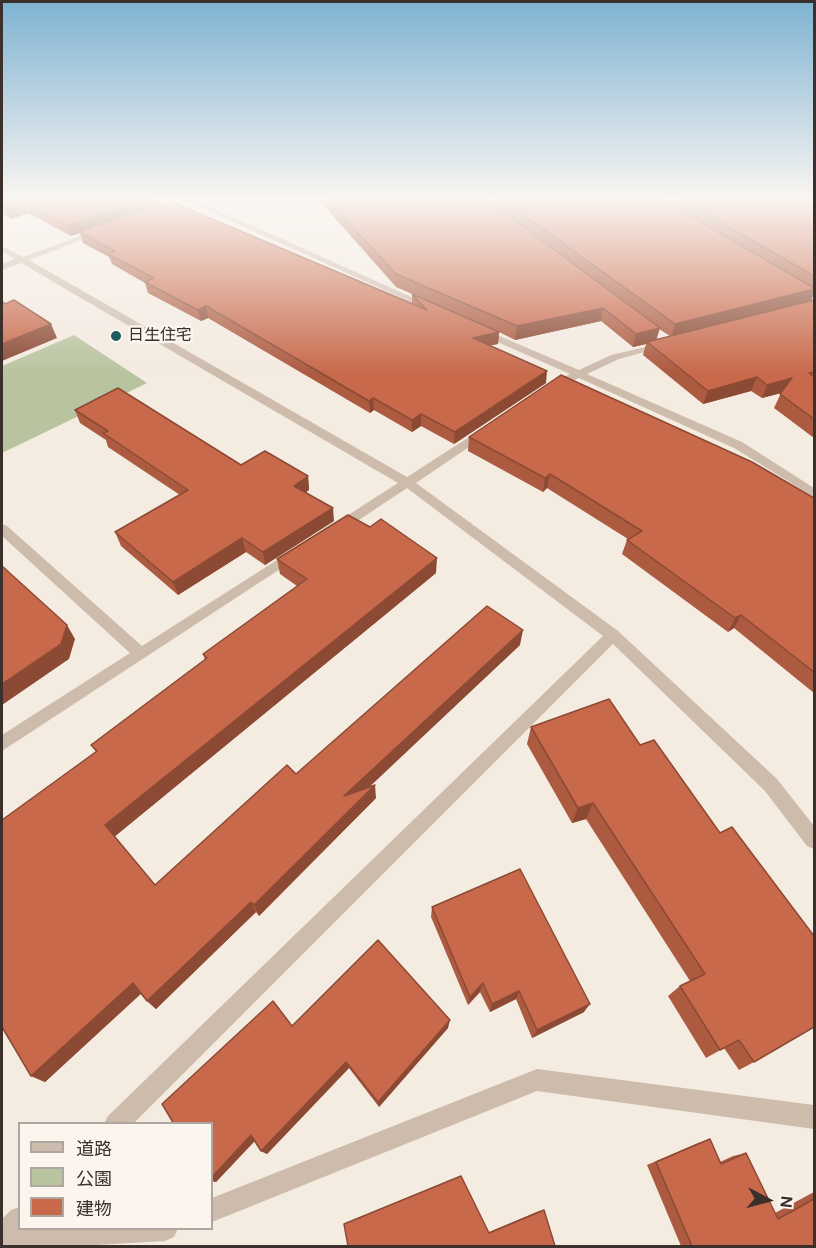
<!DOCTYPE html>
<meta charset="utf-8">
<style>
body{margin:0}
#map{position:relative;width:816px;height:1248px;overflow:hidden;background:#f4ebe1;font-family:"DM Sans","Noto Sans JP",sans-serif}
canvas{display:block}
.frame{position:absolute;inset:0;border:3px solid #3b302b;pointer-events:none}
.legend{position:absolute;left:18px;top:1122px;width:195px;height:108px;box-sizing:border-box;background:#fbf5ee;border:2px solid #aea6a0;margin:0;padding:8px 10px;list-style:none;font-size:18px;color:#3b302b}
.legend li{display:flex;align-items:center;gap:12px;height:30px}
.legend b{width:30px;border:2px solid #aea6a0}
.north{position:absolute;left:738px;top:1170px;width:60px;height:60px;-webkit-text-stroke:4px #fbf5ee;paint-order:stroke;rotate:96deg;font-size:16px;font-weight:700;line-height:24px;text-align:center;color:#3b302b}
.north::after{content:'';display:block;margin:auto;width:21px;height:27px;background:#3b302b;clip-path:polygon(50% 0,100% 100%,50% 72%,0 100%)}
</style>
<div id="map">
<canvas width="816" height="1248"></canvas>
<div class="frame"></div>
<ul class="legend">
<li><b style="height:8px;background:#cdbbac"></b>道路</li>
<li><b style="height:16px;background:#b8c4a0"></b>公園</li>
<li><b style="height:16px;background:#c8694b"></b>建物</li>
</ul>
<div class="north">N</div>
</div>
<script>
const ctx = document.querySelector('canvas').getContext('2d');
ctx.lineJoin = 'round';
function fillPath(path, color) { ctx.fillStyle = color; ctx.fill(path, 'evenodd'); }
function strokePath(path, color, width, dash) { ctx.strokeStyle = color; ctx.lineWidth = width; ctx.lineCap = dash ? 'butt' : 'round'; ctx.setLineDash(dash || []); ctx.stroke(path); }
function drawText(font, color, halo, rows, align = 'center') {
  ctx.font = font + ' "DM Sans","Noto Sans JP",sans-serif'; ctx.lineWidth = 5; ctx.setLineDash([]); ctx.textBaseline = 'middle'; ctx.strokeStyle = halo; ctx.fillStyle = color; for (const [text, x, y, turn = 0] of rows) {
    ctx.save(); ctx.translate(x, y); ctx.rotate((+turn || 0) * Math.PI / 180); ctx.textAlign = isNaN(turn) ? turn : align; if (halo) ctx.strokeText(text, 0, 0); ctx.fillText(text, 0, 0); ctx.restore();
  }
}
fillPath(new Path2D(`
 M74 335 147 383 2 453V366Z`), '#b8c4a0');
fillPath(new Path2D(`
 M185 200H195L434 307 426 309Z
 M96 230 103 232 29 260 407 477 480 430H488V434L416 483 618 631 777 779 814 826V849L807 846 765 791 613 644 133 1124H104L108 1116 603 636 407 488 341 532H331L329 529 331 526 398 483 21 263 2 270V264L15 259 2 251V246L23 257Z
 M481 328 579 370 611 355 667 342V346L619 359 587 374 742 442 814 488V497L734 448 579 378 556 389H548V385L570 374 477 333 476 331Z
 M2 524 7 526 142 646 288 553H298L300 556 2 751V735L130 653 2 536Z
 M537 1069 814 1105V1129L537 1091 212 1222V1198Z
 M20 1207V1228H178L174 1237 165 1241 80 1246H2V1219L11 1210Z`), '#cdbbac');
fillPath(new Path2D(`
 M2 200H159L160 205 412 304V294L396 287 319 200H814V292L811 301 814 300V438L774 408 781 393 762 398 751 391 703 404 643 355 646 344 633 347 601 321 515 340 499 332 498 344 490 345 546 383 454 444 421 426 412 432 374 410 370 413 208 318 201 321 148 293 145 283 112 264 109 257 83 243 80 233 71 236 28 213 12 219 2 214ZM659 329 670 336 656 339Z
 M75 410 241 465 308 476 309 490 306 492 334 521 265 565 246 552 178 595 121 546 115 532 180 495 108 447 106 440 80 423Z
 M469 437 814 498V693L734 628 728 632 622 554 627 540 628 539 547 488 543 492 468 451Z
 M277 559 436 573 114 837 155 885 296 774 520 645 368 787 376 798 259 916 256 912 156 1009 147 1001 141 993 45 1082 31 1076 96 752 91 745 205 660 203 654 297 586 280 574Z
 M609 699 754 1062 739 1070 724 1048 706 1058 668 996 680 986 690 981 586 819 572 823 527 744 531 727Z
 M432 907 584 1012 532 1038 516 999 490 1012 480 992 468 1005 431 917Z
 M292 1026 448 1028 379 1107 349 1068 267 1154 261 1151 255 1141 216 1182 212 1181V1124Z
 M710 1139 720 1162 733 1156 746 1153 775 1213 814 1192V1246H681L647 1165 698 1143Z
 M544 1210 555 1246H348L489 1232 539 1211Z`), '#ac5a40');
fillPath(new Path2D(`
 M146 200H159L160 206 133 213 71 236 67 226 131 203Z
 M25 204 28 213 12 219 8 210Z
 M814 289V292L811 302 671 338 675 324Z
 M206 306 208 318 201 321 198 310Z
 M603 308 601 321 515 340 517 326Z
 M51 324 57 338 2 361V344Z
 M660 328 656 341 647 342 646 344 633 347 636 334Z
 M499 332 498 344 472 349 473 338Z
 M547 371 546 383 454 444 455 432Z
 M757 377 751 391 703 404 708 391Z
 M792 378 785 392 762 398 767 385Z
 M373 398 374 410 370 413 369 401Z
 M421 414V426L412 432V420Z
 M550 474 547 488 543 492 545 478Z
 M308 476 309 490 296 499 294 486Z
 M333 508 334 521 265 565 263 552Z
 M242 538 246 552 178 595 173 582Z
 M437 558 436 573 114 837 105 825Z
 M741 615 734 628 728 632 735 618Z
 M67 625 75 639 69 659 2 705V684Z
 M523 630 520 645 346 809 344 796Z
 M375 785 376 798 259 916 254 905Z
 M593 803 586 819 572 823 578 808Z
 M251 902 256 912 156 1009 147 1001Z
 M133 983 143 992 45 1082 31 1076Z
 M483 983 480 992 468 1005 470 997Z
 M519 991 516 999 490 1012 492 1004Z
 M590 1004 584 1012 532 1038 537 1030Z
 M450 1020 448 1028 379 1107 378 1102Z
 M346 1062 349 1068 267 1154 261 1151Z
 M251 1135 257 1138 216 1182 212 1181V1177Z`), '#8c4a34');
const building = new Path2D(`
 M2 200H146L131 203 67 226 25 204 8 210 2 206Z
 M328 200H487L660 328 636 334 603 308 517 326 396 274Z
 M503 200H663L814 288V289L675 324Z
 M682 200H814V276Z
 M172 202 427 310 412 294 499 332 473 338 547 371 455 432 421 414 412 420 373 398 369 401 206 306 198 310 145 282 154 278 108 254 115 251 79 232 138 211Z
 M14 300 51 324 2 344V301L5 304Z
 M814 300V372L809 373 814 377V419L780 394 792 378 767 385 757 377 708 391 647 342Z
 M561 375 752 462 814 498V672L741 615 735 618 627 540 642 531 550 474 545 478 469 437Z
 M118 388 241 465 265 451 308 476 294 486 333 508 263 552 242 538 173 582 115 532 188 490 103 433 108 431 75 410Z
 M348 515 370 527 381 519 437 558 105 825 155 885 287 765 296 774 487 606 523 630 344 796 375 785 254 905 251 902 147 1001 133 983 31 1076 2 1027V820L97 751 91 745 207 658 203 654 307 579 277 559Z
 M2 566 67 625 61 644 2 684Z
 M609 699 640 745 654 740 720 833 732 827 814 936V1027L754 1062 739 1040 720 1050 680 986 705 974 593 803 578 808 531 727Z
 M520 869 590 1004 537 1030 519 991 492 1004 483 983 470 997 432 907Z
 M378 940 450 1020 378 1102 346 1062 261 1151 251 1135 212 1177V1124H174L162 1104 273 1001 292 1026Z
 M710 1139 721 1164 746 1153 778 1219 814 1199V1246H692L656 1162Z
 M461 1176 489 1233 544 1210 555 1246H348L344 1224Z`);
fillPath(building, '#c8694b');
strokePath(building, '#8c4a34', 1.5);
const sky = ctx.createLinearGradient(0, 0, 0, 374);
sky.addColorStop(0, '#7eb2d2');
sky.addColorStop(0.53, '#faf6f2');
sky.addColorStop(1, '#faf6f200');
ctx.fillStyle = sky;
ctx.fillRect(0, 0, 816, 374);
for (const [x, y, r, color] of [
 [116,336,6,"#1f5a5e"]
]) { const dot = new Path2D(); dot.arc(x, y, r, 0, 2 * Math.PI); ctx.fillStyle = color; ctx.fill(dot); strokePath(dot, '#fbf5ee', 2); }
drawText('16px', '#3b302b', '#fbf5ee', [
 ["日生住宅",128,336]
], 'left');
</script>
